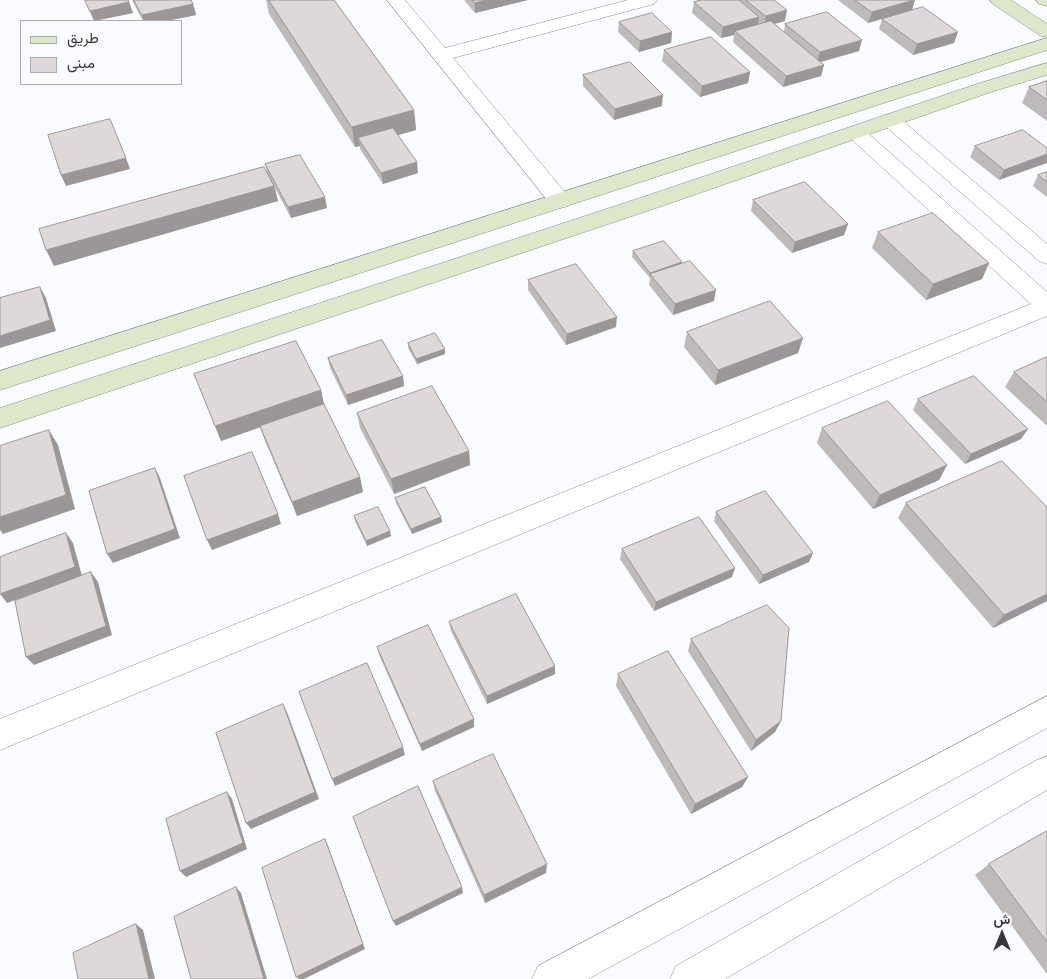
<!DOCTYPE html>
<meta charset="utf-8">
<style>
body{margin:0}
#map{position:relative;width:1047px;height:979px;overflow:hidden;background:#f9fbff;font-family:Inter,Vazirmatn,sans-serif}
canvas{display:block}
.legend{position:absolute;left:20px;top:20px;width:162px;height:65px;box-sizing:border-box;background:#f9fbff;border:1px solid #abadb0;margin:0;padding:6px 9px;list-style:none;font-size:15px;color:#37383a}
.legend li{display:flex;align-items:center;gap:10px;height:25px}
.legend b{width:25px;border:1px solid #abadb0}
.north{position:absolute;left:977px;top:909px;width:50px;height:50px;-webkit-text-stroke:4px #f9fbff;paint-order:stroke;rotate:0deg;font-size:14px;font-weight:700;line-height:20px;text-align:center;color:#37383a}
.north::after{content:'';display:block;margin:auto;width:18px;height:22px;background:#37383a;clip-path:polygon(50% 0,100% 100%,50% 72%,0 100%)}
</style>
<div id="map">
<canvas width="1047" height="979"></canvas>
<ul class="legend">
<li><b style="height:6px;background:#dfe7cb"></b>طريق</li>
<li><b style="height:14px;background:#ded8d8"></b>مبنى</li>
</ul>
<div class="north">ش</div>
</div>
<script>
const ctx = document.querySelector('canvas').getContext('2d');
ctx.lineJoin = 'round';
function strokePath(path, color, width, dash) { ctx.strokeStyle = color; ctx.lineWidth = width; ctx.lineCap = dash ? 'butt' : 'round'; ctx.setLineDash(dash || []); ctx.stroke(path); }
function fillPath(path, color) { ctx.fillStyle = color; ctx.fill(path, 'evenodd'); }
const street = new Path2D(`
 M387 0H405L445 48 628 0H657L654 4 453 58 568 196 571 201 568 206 560 208 552 206Z
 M890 114 897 116 1047 244V264L1039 261 883 124 880 120 883 116Z
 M855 126 862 128 1047 292V316L0 750V719L1031 304 848 136 845 132 848 128Z
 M1047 696V728L588 979H532L538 966Z
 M1047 756V790L725 979H670L676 966 1035 761Z`);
const secondary = new Path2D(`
 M990 0H1011L1047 24V37L1041 36 993 4Z
 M1036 0H1047V6L1039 4Z
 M1047 38V50L0 390V371Z
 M1047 63V75L994 91 659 207 0 428V408L643 197 980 83Z`);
strokePath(street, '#888b8f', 1);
strokePath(secondary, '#888b8f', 1);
fillPath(street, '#fff');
fillPath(secondary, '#dfe7cb');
fillPath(new Path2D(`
 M85 0H128L133 13 94 21Z
 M132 0H191L193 4 196 15 167 21H143Z
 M266 0H334L414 110 416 130 398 135 418 173 383 184 360 149V146L355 147 269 14Z
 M464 0H528L475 13Z
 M702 0H774L785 21 774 24 784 32 785 24 859 51 820 62 824 65 821 76 783 87 733 42 734 35 721 38 692 13 694 2Z
 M838 0H915L912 10 954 43 913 55 879 29 882 19 868 23Z
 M619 22 672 32 671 43 639 52 618 32Z
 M664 50 750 72 748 83 700 97 662 61Z
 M583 75 662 106 614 120 583 86Z
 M1047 81V121L1022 103 1029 87Z
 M975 146 1047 148 999 180 970 157Z
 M265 164 327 208 291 218 275 188 278 201 54 266 267 172Z
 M1047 172V197L1033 186 1038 175Z
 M753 200 848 224 844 235 792 253 751 211Z
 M878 232 989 263 982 279 926 300 872 248Z
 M633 251 682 262V264L714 301 673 315 649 285 650 278 632 257Z
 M528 280 616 327 566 345 528 290Z
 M687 332 803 338 798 353 715 385 684 347Z
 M408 343 445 349V354L417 364 408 348Z
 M1047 357V426L1005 387 1014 372Z
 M328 358 403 376 404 386 348 405 330 368Z
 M194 374 321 390 324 404 360 477 363 492 297 516 265 441 260 427 221 441Z
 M918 399 1021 439 965 464 913 410Z
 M357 413 469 451 470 465 394 494 360 428Z
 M822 428 947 465 939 480 873 509 817 443Z
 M395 498 441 517 442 522 412 534 396 503Z
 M906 503 1047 601 993 628 898 518Z
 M716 512 813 553 809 562 759 584 714 521Z
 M354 516 390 531 391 536 367 546 355 521Z
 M622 549 735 568 732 577 654 611 620 559Z
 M449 622 555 674 487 704 451 631Z
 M691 639 781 721 775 732 751 751 688 651Z
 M377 647 474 719V727L422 751 379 655Z
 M618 674 748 777 742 787 691 814 616 686Z
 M433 781 546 873 485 903 435 791Z
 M1047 831V974L975 875 989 864Z`), '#bfbaba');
fillPath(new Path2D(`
 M485 0H528L475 13V3Z
 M914 0H915L912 10 868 23 872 12Z
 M129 2 133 13 94 21 90 11Z
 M193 4 196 15 167 21H144L142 15Z
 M787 10 785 21 764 27 766 16Z
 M759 17 757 28 735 31 734 35 721 38 723 27Z
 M672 32 671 43 639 52 640 41Z
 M958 32 954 43 913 55 917 44Z
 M862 40 859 51 817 63 820 52Z
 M824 65 821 76 783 87 786 76Z
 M750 72 748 83 700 97 702 86Z
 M663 95 662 106 614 120 615 109Z
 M414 110 416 130 363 145 358 138 360 146 355 147 352 127Z
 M1047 154V163L999 180 1004 170Z
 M126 158 130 169 66 186 61 175Z
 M417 162 418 173 383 184 381 173Z
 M274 186 278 201 54 266 46 250Z
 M325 197 327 208 291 218 288 207Z
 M848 224 844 235 792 253 795 242Z
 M682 262 681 267 650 274 649 278 650 273Z
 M989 263 982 279 926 300 933 284Z
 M40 287 46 298 56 331 0 348V336Z
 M716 290 714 301 673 315 675 304Z
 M617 317 616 327 566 345 567 334Z
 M803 338 798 353 715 385 718 370Z
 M445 349V354L417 364 416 359Z
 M403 376 404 386 348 405 346 395Z
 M321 390 324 405 221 441 215 426Z
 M1028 429 1021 439 965 464 971 454Z
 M49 430 58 445 75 509 3 534 0 530V517Z
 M469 451 470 465 394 494 391 479Z
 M947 465 939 480 873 509 880 495Z
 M155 468 160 478 180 538 113 563 107 554Z
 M360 477 363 492 297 516 292 502Z
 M278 514 281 524 212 550 207 540Z
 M441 517 442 522 412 534 411 529Z
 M390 531 391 536 367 546 366 541Z
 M66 533 73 543 82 576 7 603 0 594Z
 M813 553 809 562 759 584 763 575Z
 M735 568 732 577 654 611 656 602Z
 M91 572 98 582 112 635 34 665 26 657Z
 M1047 594V601L993 628 1004 615Z
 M555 666V674L487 704V696Z
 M283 704 287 712 319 799 251 829 246 823Z
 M474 719V727L422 751 420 744Z
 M781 721 775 732 751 751 756 740Z
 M403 747 405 755 335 786 332 779Z
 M748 777 742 787 691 814 695 804Z
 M227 792 232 799 247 849 186 877 180 871Z
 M325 839 328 846 365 949 304 979H299L296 977Z
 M547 864 546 873 485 903 484 895Z
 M236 887 241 893 267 979H264Z
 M462 887 463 893 396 926 393 921Z
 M136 924 143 930 155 979H149Z`), '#9b9797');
const building = new Path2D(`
 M85 0H128L129 2 90 11Z
 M134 0H191L193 4 142 15Z
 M269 0H334L414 110 352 127Z
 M473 0H485L475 3Z
 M702 0H739L759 17 723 27 694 2Z
 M746 0H774L787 10 766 16Z
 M855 0H914L872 12Z
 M923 7 958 32 917 44 882 19Z
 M827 12 862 40 820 52 785 24Z
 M652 13 672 32 640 41 619 22Z
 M771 21 824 65 786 76 735 31Z
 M711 37 750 72 702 86 664 50Z
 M630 62 663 95 615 109 583 75Z
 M1047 81V100L1029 87Z
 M110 119 126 158 61 175 48 135Z
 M393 128 417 162 381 173 358 138Z
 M1023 130 1047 148V154L1004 170 975 146Z
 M300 155 325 197 288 207 265 164Z
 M264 167 274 186 46 250 39 229Z
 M1047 172V182L1038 175Z
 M805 182 848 224 795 242 753 200Z
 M933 213 989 263 933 284 878 232Z
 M664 241 682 262 650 273 633 251Z
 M690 261 716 290 675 304 650 274Z
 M576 264 617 317 567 334 528 280Z
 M40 287 50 320 0 336V298Z
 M770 301 803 338 718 370 687 332Z
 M435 333 445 349 416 359 408 343Z
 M382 340 403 376 346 395 328 358Z
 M296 341 321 390 215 426 194 374Z
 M1047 357V402L1014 372Z
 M974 376 1028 429 971 454 918 399Z
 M432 386 469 451 391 479 357 413Z
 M888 401 947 465 880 495 822 428Z
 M324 404 360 477 292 502 260 426Z
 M49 430 66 495 0 517V446Z
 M252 452 278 514 207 540 184 476Z
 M1002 461 1047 507V594L1004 615 906 503Z
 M155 468 175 529 107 554 89 491Z
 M425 487 441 517 411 529 395 498Z
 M765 491 813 553 763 575 716 512Z
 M378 507 390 531 366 541 354 516Z
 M699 517 735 568 656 602 622 549Z
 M66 533 75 567 0 594V557Z
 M91 572 106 626 26 657 15 601Z
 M516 594 555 666 487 696 449 622Z
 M767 605 789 628 781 721 756 740 691 639Z
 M428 625 474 719 420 744 377 647Z
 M668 651 748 777 695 804 618 674Z
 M367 663 403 747 332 779 299 692Z
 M283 704 315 792 246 823 216 733Z
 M493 754 547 864 484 895 433 781Z
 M418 786 462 887 393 921 353 817Z
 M227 792 243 843 180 871 166 819Z
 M1047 831V942L989 864Z
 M325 839 363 944 296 977 262 868Z
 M236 887 264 979H191L174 917Z
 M136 924 149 979H78L73 953Z`);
fillPath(building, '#ded8d8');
strokePath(building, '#9b9797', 1);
</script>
